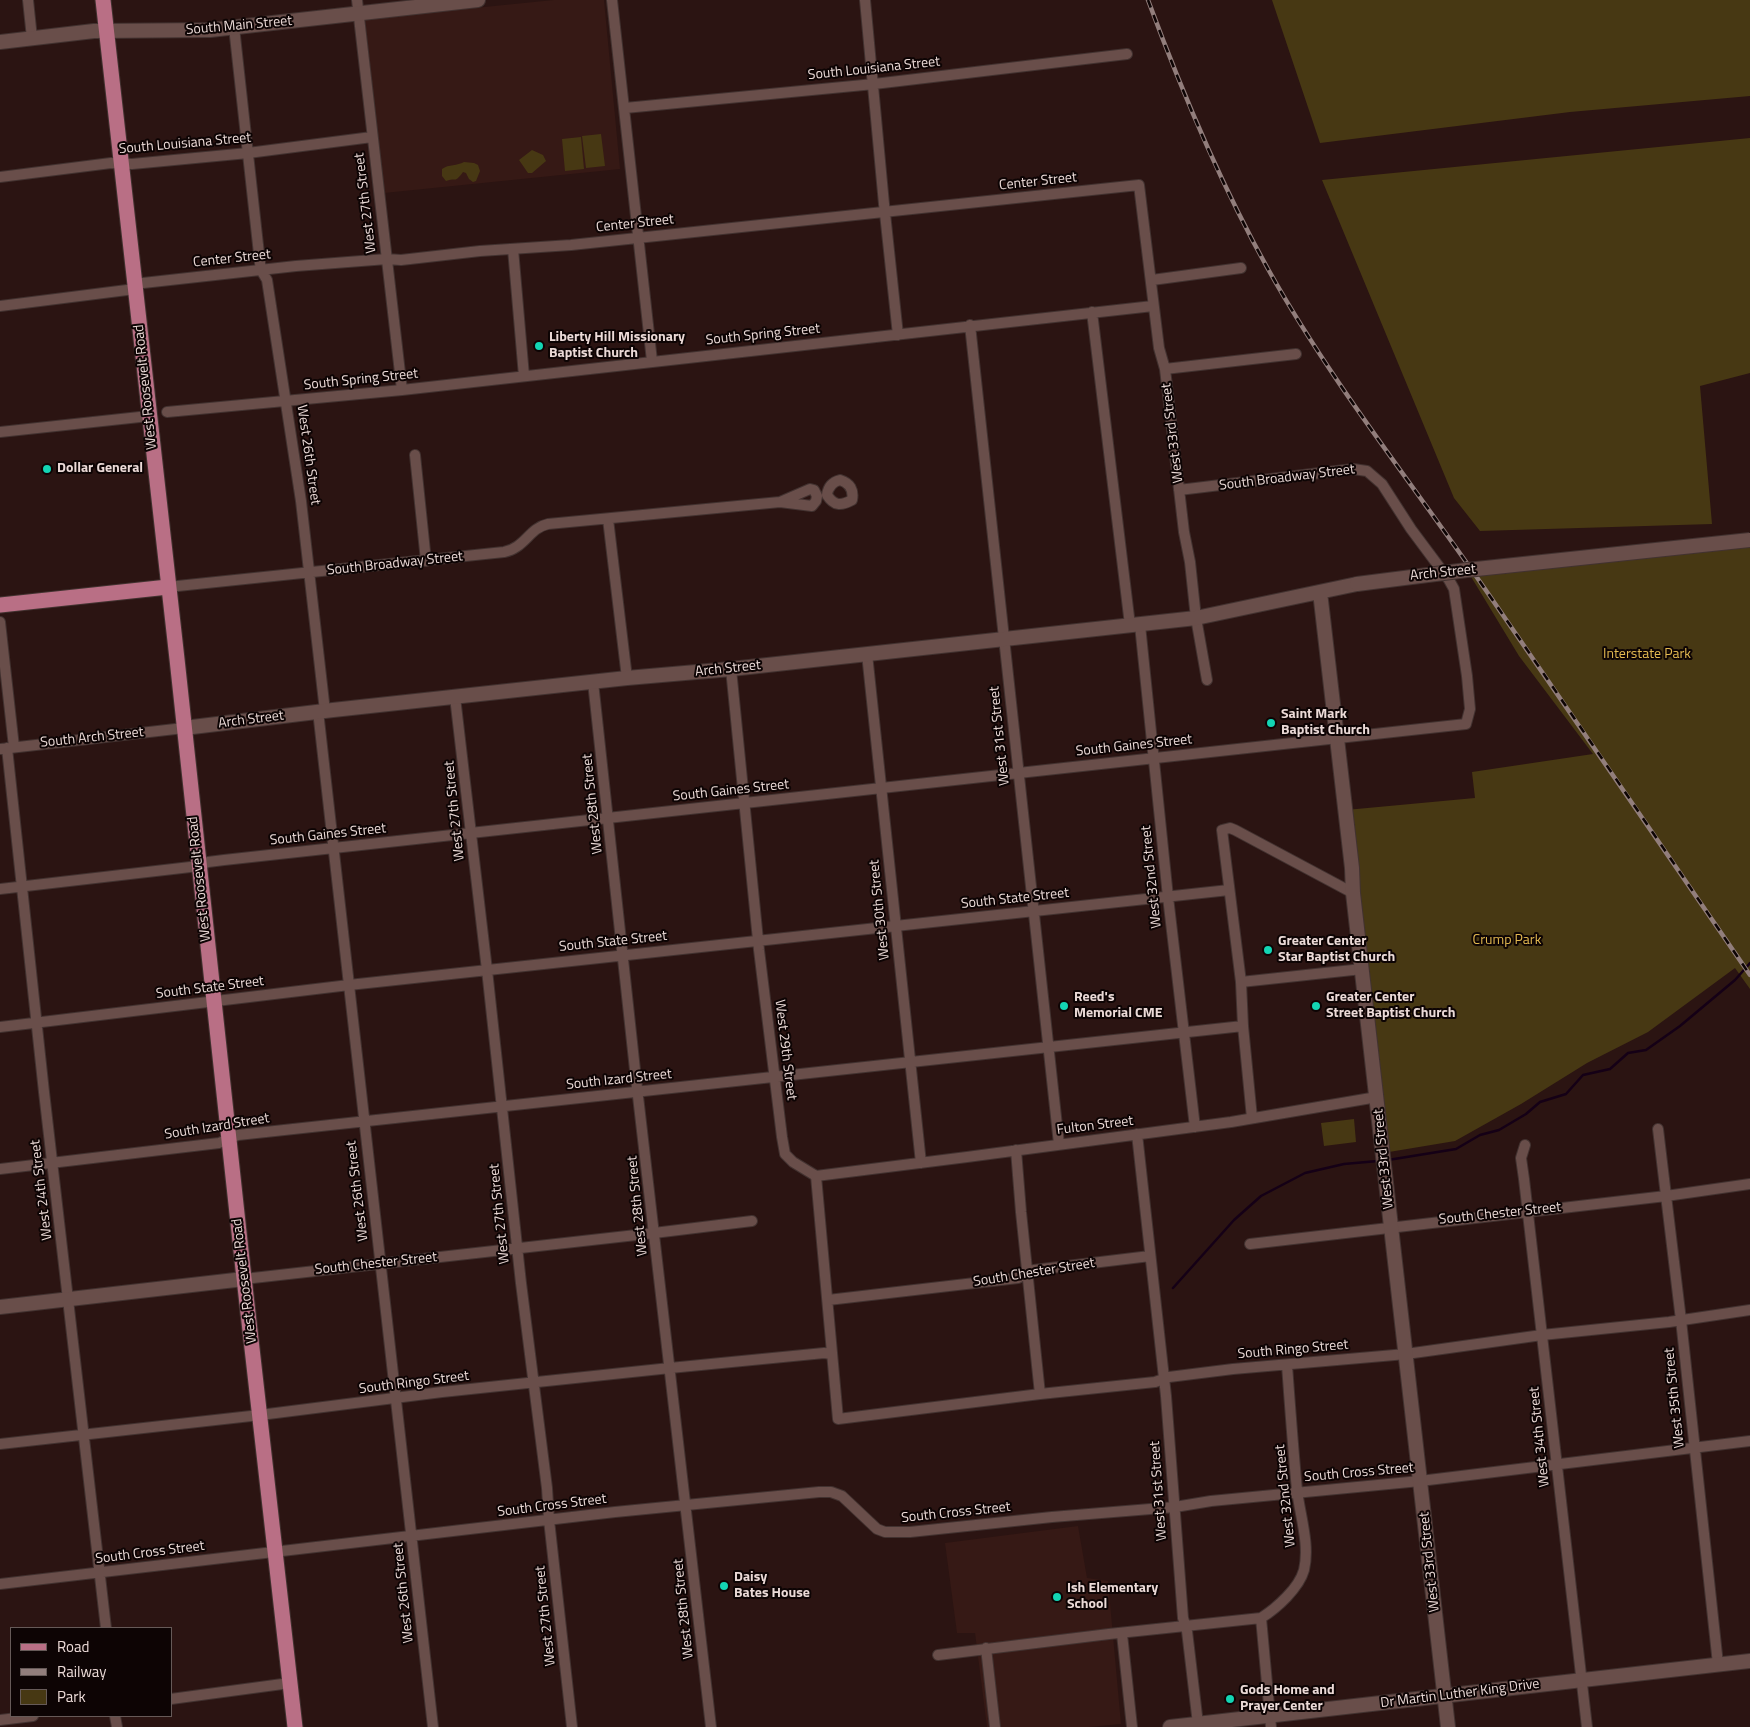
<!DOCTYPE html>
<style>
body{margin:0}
#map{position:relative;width:1750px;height:1727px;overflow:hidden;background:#2b1412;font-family:"Titillium Web",sans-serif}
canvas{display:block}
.legend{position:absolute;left:10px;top:1627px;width:162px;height:90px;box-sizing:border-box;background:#0d0404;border:1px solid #665a58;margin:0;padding:6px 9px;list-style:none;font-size:15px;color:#ebdad7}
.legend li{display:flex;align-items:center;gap:10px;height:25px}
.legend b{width:25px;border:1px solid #665a58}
</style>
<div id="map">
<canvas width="1750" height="1727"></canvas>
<ul class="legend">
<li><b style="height:6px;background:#b96f85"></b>Road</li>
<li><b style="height:6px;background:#927e7c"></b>Railway</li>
<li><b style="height:14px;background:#473813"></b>Park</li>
</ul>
</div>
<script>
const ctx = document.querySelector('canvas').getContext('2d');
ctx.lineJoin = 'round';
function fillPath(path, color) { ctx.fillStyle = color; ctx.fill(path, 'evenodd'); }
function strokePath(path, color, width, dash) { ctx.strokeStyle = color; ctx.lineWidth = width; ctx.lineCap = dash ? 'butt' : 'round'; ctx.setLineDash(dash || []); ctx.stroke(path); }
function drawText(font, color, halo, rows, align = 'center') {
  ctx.font = font + ' "Titillium Web",sans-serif'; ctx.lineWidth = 4; ctx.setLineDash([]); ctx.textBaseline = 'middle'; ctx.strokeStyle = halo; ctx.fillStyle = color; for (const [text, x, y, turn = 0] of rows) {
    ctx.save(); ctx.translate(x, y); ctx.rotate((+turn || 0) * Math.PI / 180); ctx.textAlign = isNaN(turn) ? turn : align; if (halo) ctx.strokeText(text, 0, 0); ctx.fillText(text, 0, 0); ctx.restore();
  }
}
fillPath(new Path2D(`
 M554 0H604L620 169 384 193 365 19Z
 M1078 1526 1087 1578 1108 1581 1121 1724 1089 1727H987L975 1633H957L945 1543Z`), '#361915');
fillPath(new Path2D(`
 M1272 0H1750V96L1570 112 1320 143Z
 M601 134 605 166 586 168 582 136Z
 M581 137 584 169 565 171 562 139Z
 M1750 138V373L1700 386 1712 524 1480 531 1454 498 1322 180Z
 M532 150 543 155 546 161 532 173H528L519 160Z
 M464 162 474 163 478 165 480 171 476 181 473 182 469 179 466 173 463 172C454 184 457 177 446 181L442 176V169C449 164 457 166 464 162Z
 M1750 540V989L1735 968 1648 1032 1587 1063 1521 1104 1455 1141 1383 1153 1346 810 1475 798 1472 772 1593 754 1519 656 1467 570Z
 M1354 1119 1356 1142 1324 1146 1321 1123Z`), '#473813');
strokePath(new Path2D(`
 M1388 1160 1456 1149 1480 1135 1499 1130 1526 1114 1540 1102 1566 1094 1583 1075 1610 1069 1628 1053 1646 1050 1680 1026 1735 980 1750 963
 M1173 1288 1234 1220 1261 1196 1305 1173 1344 1164 1378 1161`), '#150016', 2.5);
const street = new Path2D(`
 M28 0 32 38
 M357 0 402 390
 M612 0 652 361
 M865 0 884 204 898 335
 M234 27 260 263 261 270 267 280 301 501 325 711
 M625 108 874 84 1127 54
 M0 177 111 163 132 164 248 153 372 137
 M513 249 524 376
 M1152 280 1241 268
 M134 284 296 266 387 259 401 260 480 251 571 245 1139 185 1159 348 1165 369 1184 532 1190 562 1196 618 1207 680
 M0 306 135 289
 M1092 312 1130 625
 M970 325 1059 1144
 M1165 369 1296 354
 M167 412 402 390 1153 306
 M0 432 149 416
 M415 455 426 561
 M840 480C850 483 854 490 852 500 841 506 834 506 827 495 828 487 832 482 840 480Z
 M810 489 814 490 817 496 816 501 812 506 780 502Z
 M608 519 627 678
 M168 587 504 552C525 548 529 528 548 524L780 502
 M0 622 14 747
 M1140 625 1168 897 1195 1127
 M867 654 921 1163
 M731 669 759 950 782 1137 785 1154 793 1162 816 1176 838 1419 1040 1394 1155 1382 1169 1377 1233 1369 1406 1354 1542 1335 1669 1322 1750 1310
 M593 682 636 1079 711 1727
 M455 697 487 970 521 1283 547 1488 549 1520 572 1727
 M318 711 433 1727
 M7 748 44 1092 106 1628
 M1 749 184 728
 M0 889 199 866 208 862 224 860 1466 724 1470 709 1467 676 1454 589 1449 580 1411 529 1382 484 1367 471 1353 469 1179 490
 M1241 982 1362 969
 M0 1027 349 985 1229 890
 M1252 1118 1243 1026 1241 982 1222 830 1230 828 1235 830 1353 893
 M1658 1129 1681 1320 1718 1664
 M1137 1134 1166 1396 1183 1618 1187 1631 1198 1724
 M1525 1145 1521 1158 1524 1179 1587 1727
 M1016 1150 1021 1212 1040 1394
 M0 1169 219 1143 238 1135 1243 1026
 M816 1176 967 1157 1231 1122 1377 1097
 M1250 1244 1666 1196 1750 1184
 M244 1279 654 1233 752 1221
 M828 1300 1018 1278 1028 1272 1034 1270 1150 1256
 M0 1444 260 1415 442 1392 670 1368 824 1353 831 1354
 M0 1584 615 1512 819 1492H831L842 1496 877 1529 885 1532H910L1052 1517 1175 1507 1211 1501 1420 1481 1750 1441
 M1261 1618C1277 1608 1299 1588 1304 1570 1310 1544 1300 1516 1297 1490 1293 1448 1290 1406 1287 1365
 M1261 1618 1271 1727
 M1122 1634 1132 1727
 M986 1648 995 1727
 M938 1655 1109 1634 1261 1618
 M171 1699 290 1683
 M115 1716 117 1727
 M0 1720 33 1716`);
const secondary = new Path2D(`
 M0 42 94 31 210 30 478 0
 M1320 592 1352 868 1353 893 1448 1727
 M184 728 333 710 627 678 731 669 1196 618 1357 584
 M0 1307 244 1279
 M1170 1727 1750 1661`);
const primary = new Path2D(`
 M103 0 177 659 243 1269 295 1727
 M0 605 168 587`);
strokePath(street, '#423230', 12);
strokePath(secondary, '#423230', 16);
strokePath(primary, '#423230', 17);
strokePath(street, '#694e4a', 10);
strokePath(secondary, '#694e4a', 14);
strokePath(primary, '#b96f85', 15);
const rail = new Path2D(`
 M1148 0C1182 92 1220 183 1268 269 1331 382 1412 483 1485 589 1574 717 1662 846 1750 975`);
strokePath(rail, '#927e7c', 4.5);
strokePath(rail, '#0d0404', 2.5, [8]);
const secondaryBridge = new Path2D(`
 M1357 584 1467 570 1750 540`);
strokePath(secondaryBridge, '#423230', 16, []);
strokePath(secondaryBridge, '#694e4a', 14);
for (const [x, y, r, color] of [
 [539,346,5,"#13d5b4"],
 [47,469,5,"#13d5b4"],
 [1271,723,5,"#13d5b4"],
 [1268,950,5,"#13d5b4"],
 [1064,1006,5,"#13d5b4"],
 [1316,1006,5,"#13d5b4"],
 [724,1586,5,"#13d5b4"],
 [1057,1597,5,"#13d5b4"],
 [1230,1699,5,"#13d5b4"]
]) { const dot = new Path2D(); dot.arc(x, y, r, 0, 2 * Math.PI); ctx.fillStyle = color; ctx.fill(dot); strokePath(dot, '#0d0404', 2); }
drawText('14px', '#ebdad7', '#0d0404', [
 ["South Main Street",239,26,-5],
 ["South Louisiana Street",874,69,-6],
 ["South Louisiana Street",185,144,-5],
 ["Center Street",1038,182,-6],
 ["West 27th Street",366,203,-97],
 ["Center Street",635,224,-6],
 ["Center Street",232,259,-6],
 ["South Spring Street",763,335,-6],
 ["South Spring Street",361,380,-6],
 ["West Roosevelt Road",146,387,-96],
 ["West 33rd Street",1173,433,-97],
 ["West 26th Street",308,455,82],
 ["South Broadway Street",1287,478,-7],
 ["South Broadway Street",395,564,-6],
 ["Arch Street",1443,573,-6],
 ["Arch Street",728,669,-6],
 ["Arch Street",251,720,-7],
 ["West 31st Street",1000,736,-96],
 ["South Arch Street",92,738,-6],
 ["South Gaines Street",1134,746,-6],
 ["South Gaines Street",731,791,-6],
 ["West 28th Street",593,804,-96],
 ["West 27th Street",455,811,-96],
 ["South Gaines Street",328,835,-6],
 ["West 32nd Street",1152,877,-96],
 ["West Roosevelt Road",200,879,-96],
 ["South State Street",1015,899,-6],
 ["West 30th Street",880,910,-96],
 ["South State Street",613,942,-6],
 ["South State Street",210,988,-7],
 ["West 29th Street",785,1050,83],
 ["South Izard Street",619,1080,-6],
 ["Fulton Street",1095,1126,-7],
 ["South Izard Street",217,1127,-9],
 ["West 33rd Street",1384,1159,-96],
 ["West 24th Street",42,1190,-97],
 ["West 26th Street",358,1191,-97],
 ["West 28th Street",638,1206,-96],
 ["West 27th Street",500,1214,-96],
 ["South Chester Street",1500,1214,-6],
 ["South Chester Street",376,1264,-6],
 ["South Chester Street",1034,1273,-9],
 ["West Roosevelt Road",245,1281,-97],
 ["South Ringo Street",1293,1350,-5],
 ["South Ringo Street",414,1383,-7],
 ["West 35th Street",1675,1398,-96],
 ["West 34th Street",1540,1437,-96],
 ["South Cross Street",1359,1473,-5],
 ["West 31st Street",1159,1491,-94],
 ["West 32nd Street",1286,1496,-96],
 ["South Cross Street",552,1506,-7],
 ["South Cross Street",956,1513,-6],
 ["South Cross Street",150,1553,-7],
 ["West 33rd Street",1430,1562,-96],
 ["West 26th Street",404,1593,-96],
 ["West 28th Street",684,1609,-96],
 ["West 27th Street",546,1616,-96],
 ["Dr Martin Luther King Drive",1460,1694,-7]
]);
drawText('bold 14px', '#ebdad7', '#0d0404', [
 ["Liberty Hill Missionary",549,338],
 ["Baptist Church",549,354],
 ["Dollar General",57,469],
 ["Saint Mark",1281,715],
 ["Baptist Church",1281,731],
 ["Greater Center",1278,942],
 ["Star Baptist Church",1278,958],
 ["Reed's",1074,998],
 ["Memorial CME",1074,1014],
 ["Greater Center",1326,998],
 ["Street Baptist Church",1326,1014],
 ["Daisy",734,1578],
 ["Bates House",734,1594],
 ["Ish Elementary",1067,1589],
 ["School",1067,1605],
 ["Gods Home and",1240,1691],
 ["Prayer Center",1240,1707]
], 'left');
drawText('14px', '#e4ba51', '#0d0404', [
 ["Interstate Park",1647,655],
 ["Crump Park",1507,941]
]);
</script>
